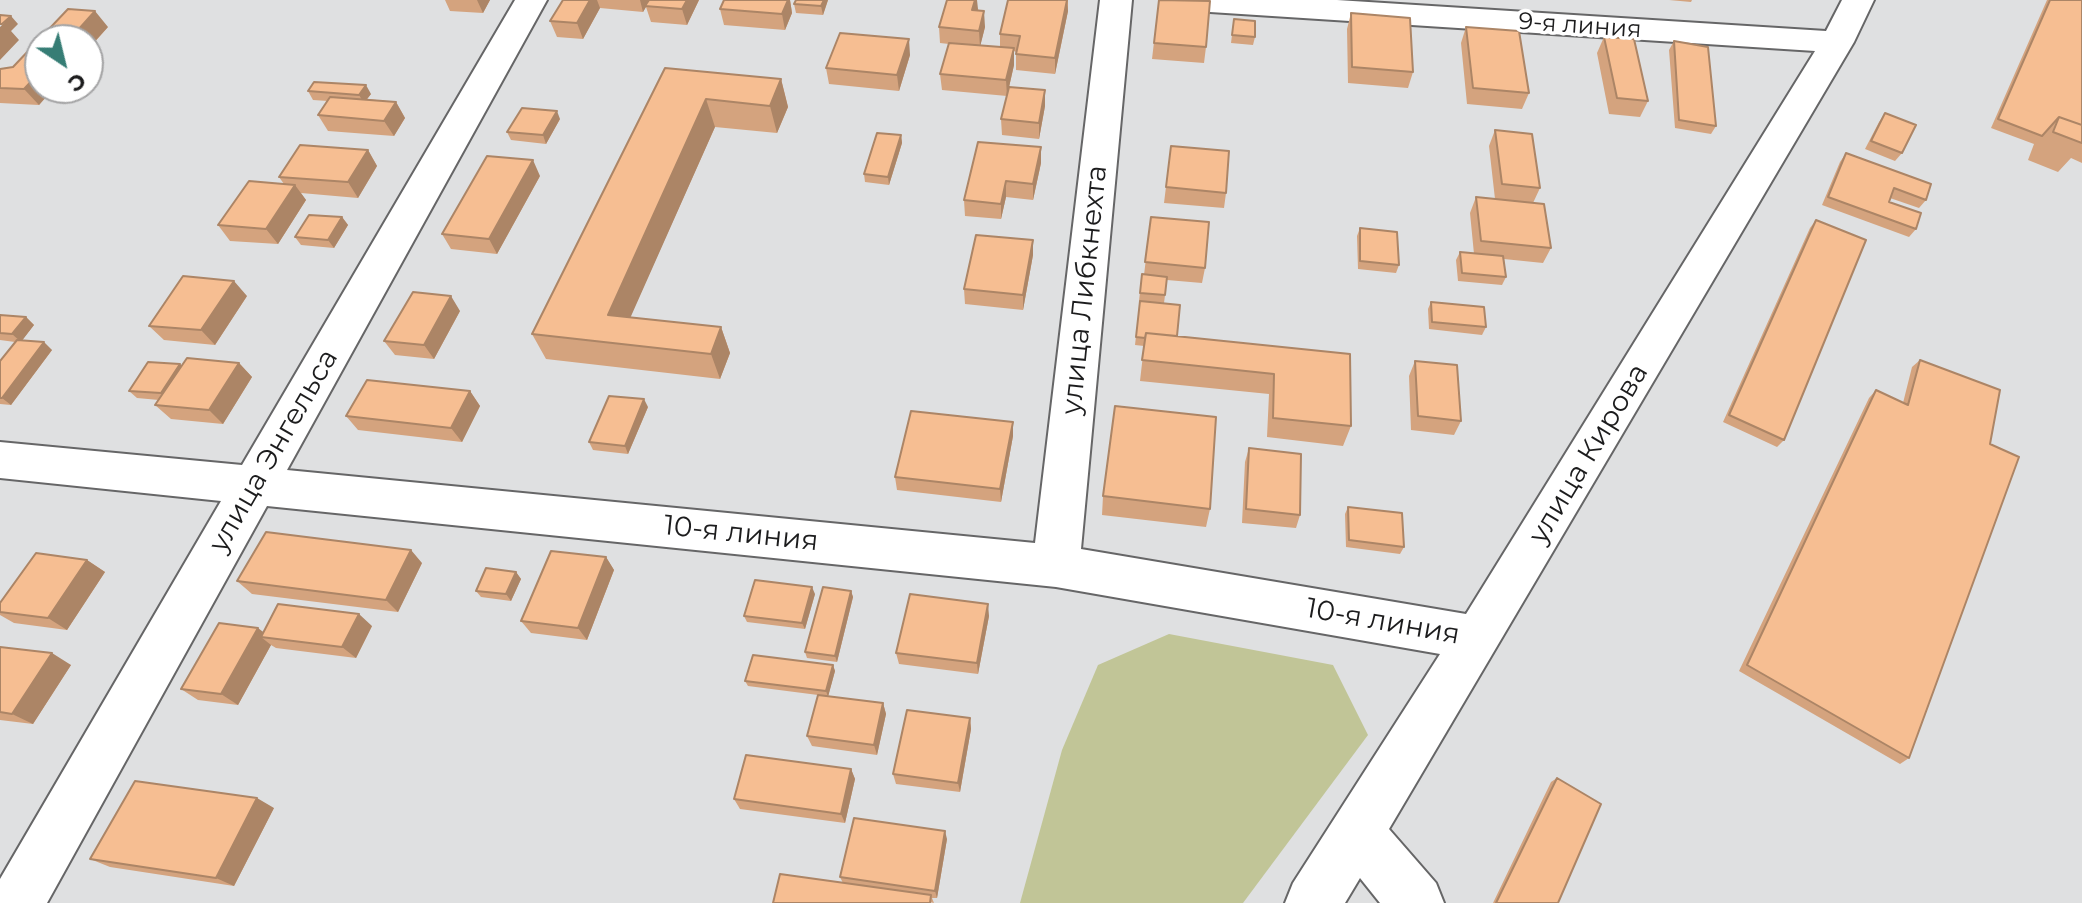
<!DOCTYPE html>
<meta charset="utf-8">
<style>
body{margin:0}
#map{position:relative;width:2082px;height:903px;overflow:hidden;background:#dfe0e1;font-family:Montserrat,sans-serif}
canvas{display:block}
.north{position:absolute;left:24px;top:24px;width:80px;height:80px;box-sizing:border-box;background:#fff;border:2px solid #a4a4a5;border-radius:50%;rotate:145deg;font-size:22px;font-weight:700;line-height:32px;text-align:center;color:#1c1c1d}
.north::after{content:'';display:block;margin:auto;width:28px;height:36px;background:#367d75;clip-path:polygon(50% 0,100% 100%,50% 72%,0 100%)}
</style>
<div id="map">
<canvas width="2082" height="903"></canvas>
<div class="north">С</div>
</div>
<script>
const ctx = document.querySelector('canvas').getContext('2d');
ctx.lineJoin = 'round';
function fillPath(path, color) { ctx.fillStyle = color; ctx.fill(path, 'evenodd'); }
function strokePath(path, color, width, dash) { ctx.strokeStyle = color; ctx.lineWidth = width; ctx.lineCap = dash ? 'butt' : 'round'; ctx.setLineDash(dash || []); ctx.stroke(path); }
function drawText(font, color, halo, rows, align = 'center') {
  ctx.font = font + ' Montserrat,sans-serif'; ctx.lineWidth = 7; ctx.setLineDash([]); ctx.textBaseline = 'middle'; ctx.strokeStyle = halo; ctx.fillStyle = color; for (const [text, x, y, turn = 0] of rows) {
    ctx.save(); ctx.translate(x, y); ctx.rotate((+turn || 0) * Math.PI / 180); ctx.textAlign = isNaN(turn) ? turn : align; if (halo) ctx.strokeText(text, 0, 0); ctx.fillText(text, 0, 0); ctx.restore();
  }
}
fillPath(new Path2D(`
 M1169 634 1333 665 1368 735 1243 903H1020L1062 750 1098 665Z`), '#c1c597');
const minor = new Path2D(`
 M515 0H547L287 470 1035 543 1100 0H1132L1081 549 1466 614 1815 51 1179 10 1168 7 1163 0H1337L1826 31 1842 0H1874L1854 42 1389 829 1436 883 1444 903H1380L1360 878 1345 903H1285L1293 883 1440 654 1056 587 267 506 47 903H0V879L221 501 0 478V442L242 465Z`);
strokePath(minor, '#666667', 4);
fillPath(minor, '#fff');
fillPath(new Path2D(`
 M445 0H490L483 13 450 11Z
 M563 0H699L687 25 651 22 646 7 643 12 600 8 583 39 557 37 550 21Z
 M724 0H790L792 13 785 30 724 25 720 9Z
 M828 0 823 15 796 13 794 4Z
 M1008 0H1068V11L1055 74 1016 70V52L1014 51V65L1007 96 942 90 940 74 949 44 940 43 939 27 978 9 985 27 980 46 1000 47V34Z
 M1159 0 1206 47 1204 63 1152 59Z
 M1669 0H1692L1691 2Z
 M2047 0H2082V163L2071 158 2058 172 2028 160 2034 144 1991 128Z
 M1351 13 1413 72 1408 88 1348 83 1347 29Z
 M1234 19 1255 37 1253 45 1231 43Z
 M108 27 39 105 0 103V69L13 67Z
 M1466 27 1529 93 1522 109 1467 104 1461 43Z
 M1604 37 1648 101 1640 117 1609 114 1597 53Z
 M1674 41 1716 126 1711 134 1675 128 1669 50Z
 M910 55 899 91 829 84 826 68Z
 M665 68 781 79 788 107 777 133 715 127 630 317 721 327 730 353 720 379 546 359 532 334Z
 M1045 90V106L1039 139 1002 135 1001 119Z
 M308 91 371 94 367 99 396 102 405 118 394 136 328 131 318 115 328 101 313 100Z
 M1885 113 1902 153 1895 161 1865 149 1879 122Z
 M560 119 546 144 511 140 507 132Z
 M1495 130 1540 188 1533 203 1551 248 1543 263 1504 259 1506 277 1502 285 1458 281 1456 260 1460 252 1474 254 1470 213 1476 197 1495 199 1489 146Z
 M901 135 902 143 889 185 865 182 864 174Z
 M1171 146 1226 193 1224 208 1164 203Z
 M368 150 377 166 358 198 301 193 306 200 278 244 230 241 218 225 284 184 279 177Z
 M1846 153 1926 200 1919 208 1890 198 1889 202 1916 229 1909 237 1822 205 1840 162Z
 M1041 163 1033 200 1006 197 1001 219 965 216 964 200Z
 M540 176 497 254 451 249 442 234Z
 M342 217 348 225 334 248 301 245 295 237Z
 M1151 217 1205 268 1202 283 1167 280 1164 303 1139 301 1142 274 1144 275Z
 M1816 220 1784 440 1777 447 1723 422 1810 228Z
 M1360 228 1399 265 1396 273 1358 269 1357 236Z
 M1033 240V255L1023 310 965 304 964 289Z
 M247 296 215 345 164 340 149 326Z
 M1140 301 1177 336 1350 354 1351 426 1343 446 1267 437 1269 394 1140 381 1144 346 1135 345Z
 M1431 302 1486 327 1482 335 1429 329 1428 309Z
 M460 311 434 359 395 355 384 341Z
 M0 315 26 317 34 325 22 340 52 350 11 405 0 404V361L15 342 0 340Z
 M1920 360 1909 758 1900 764 1739 671 1869 398 1876 390 1903 403 1912 367Z
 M1415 361 1461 421 1454 435 1411 430 1409 376Z
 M239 363 252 377 223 424 171 419 155 405 159 400 137 398 129 391 182 366Z
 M470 391 480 406 462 442 358 430 346 416Z
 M648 407 628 454 593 450 589 442Z
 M1013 422V436L1001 502 897 490 895 477Z
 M1249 448 1300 515 1296 528 1242 523 1245 462Z
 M1103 496 1210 509 1206 527 1102 515Z
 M1348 507 1404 547 1400 554 1346 547 1345 514Z
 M606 557 614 570 587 640 531 633 521 621Z
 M87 560 105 572 67 630 14 623 0 615V603Z
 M422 563 398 612 252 594 237 581Z
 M516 572 521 579 511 601 481 597 476 591Z
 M851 591 853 597 837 662 807 658 805 652Z
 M815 594 805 629 747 622 744 616Z
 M989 616 978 674 899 664 896 653Z
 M372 626 356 658 276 648 271 645 238 705 198 700 181 689 263 632Z
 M0 647 71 665 33 724 0 720Z
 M833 665 835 671 828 696 883 703 886 714 877 755 812 746 807 736 818 695 748 686 745 681Z
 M970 718 971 729 960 792 896 784 893 774Z
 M851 769 855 779 845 823 740 809 734 799Z
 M1557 778 1558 903H1493L1551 782Z
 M274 808 234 886 110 867 90 859Z
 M947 839 937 898H932L934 903 843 883 840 877Z`), '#d4a37e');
fillPath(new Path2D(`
 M477 0H490L483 13Z
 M590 0H597L600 8 583 39 577 23Z
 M640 0H650L643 12Z
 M687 0H699L687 25 682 9Z
 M788 0H790L792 13 785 30 782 14Z
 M824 0H828L823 15 821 6Z
 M975 0H977L978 9 973 26 972 10Z
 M1067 0 1068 11 1055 74V58Z
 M95 11 108 27 88 49V40H69Z
 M984 11 985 27 980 47 979 31Z
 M11 16 18 24 11 31 19 40 0 60V27Z
 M909 39 910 55 899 91 897 75Z
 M1014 48V65L1007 96 1006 80Z
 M40 72V88H54L39 105 24 89Z
 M781 79 788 107 777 133 770 106Z
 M366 85 371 94 364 103 359 95Z
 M1045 90V106L1039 139V123Z
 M706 99 715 127 620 341 608 315Z
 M396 102 405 118 394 136 384 121Z
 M557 111 560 119 546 144 543 135Z
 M901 135 902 143 889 185 888 177Z
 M1041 147V163L1033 200V184Z
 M368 150 377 166 358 198 348 182Z
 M533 160 540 176 497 254 489 239Z
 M1006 181V197L1001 219V204Z
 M295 185 306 200 278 244 266 229Z
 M342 217 348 225 334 248 328 240Z
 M1033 240V255L1023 310V295Z
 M234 281 247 296 215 345 201 330Z
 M451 296 460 311 434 359 424 345Z
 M26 317 34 325 21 342 12 334Z
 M721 327 730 353 720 379 711 354Z
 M44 342 52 350 11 405 2 398Z
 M239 363 252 377 223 424 209 410Z
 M180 364 188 372 169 401 161 393Z
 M470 391 480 406 462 442 451 428Z
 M644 399 648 407 628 454 625 446Z
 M1013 422V436L1001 502 1000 489Z
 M411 550 422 563 398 612 386 600Z
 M606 557 614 570 587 640 578 628Z
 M87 560 105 572 67 630 48 618Z
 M516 572 521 579 511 601 506 594Z
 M812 587 815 594 805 629 802 623Z
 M851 591 853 597 837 662 835 656Z
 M988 604 989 616 978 674 977 663Z
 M359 614 372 626 356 658 342 647Z
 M258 628 271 638 261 637 271 645 238 705 221 694Z
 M52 653 71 665 33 724 12 714Z
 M833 665 835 671 828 697 826 691Z
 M883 703 886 714 877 755 874 745Z
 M970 718 971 729 960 792 958 783Z
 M851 769 855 779 845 823 841 814Z
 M257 798 274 808 234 886 216 878Z
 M945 831 947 839 937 898 935 891Z`), '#ac8566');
const building = new Path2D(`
 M563 0H590L577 23 550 21Z
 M649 0H687L682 9 645 6Z
 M724 0H788L782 14 720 9Z
 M796 0H824L821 6 794 4Z
 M947 0H975L972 10 984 11 979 31 939 27Z
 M1008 0H1067L1055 58 1016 54 1020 36 1000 34Z
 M1159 0 1210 1 1206 47 1154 43Z
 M2050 0H2082V125L2059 117 2042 136 1998 119Z
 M68 9 95 11 69 40H40V72L24 89 0 88V69L13 67Z
 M1351 13 1410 18 1413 72 1352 67Z
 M0 15 11 16 2 24H0Z
 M1234 19 1255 21V37L1232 35Z
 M1466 27 1519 31 1529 93 1473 88Z
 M840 33 909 39 897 75 826 68Z
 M1604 37 1634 39 1648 101 1617 98Z
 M1674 41 1708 47 1716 126 1679 120Z
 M949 43 1014 48 1006 80 940 74Z
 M665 68 781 79 770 106 706 99 608 315 721 327 711 354 532 334Z
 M314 82 366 85 359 95 308 91Z
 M1009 87 1045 90 1039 123 1001 119Z
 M330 97 396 102 384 121 318 115Z
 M522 108 557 111 543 135 507 132Z
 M1885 113 1916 125 1902 153 1871 141Z
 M2059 117 2082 125V143L2053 132Z
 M1495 130 1532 134 1540 188 1502 184Z
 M877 133 901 135 888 177 864 174Z
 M978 142 1041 147 1033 184 1006 181 1001 204 964 200Z
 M300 145 368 150 348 182 279 177Z
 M1171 146 1229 151 1226 193 1166 187Z
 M1846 153 1931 184 1926 200 1894 188 1889 202 1921 213 1916 229 1828 197Z
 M487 156 533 160 489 239 442 234Z
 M249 181 295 185 266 229 218 225Z
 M1476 197 1544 204 1551 248 1481 241Z
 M309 215 342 217 328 240 295 237Z
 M1151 217 1209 222 1205 268 1145 262Z
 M1816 220 1866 240 1784 440 1729 415Z
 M1360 228 1397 232 1399 265 1360 261Z
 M976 235 1033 240 1023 295 964 289Z
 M1460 252 1503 256 1506 277 1462 273Z
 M1142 274 1167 277 1165 295 1140 293Z
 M183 276 234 281 201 330 149 326Z
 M413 292 451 296 424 345 384 341Z
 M1140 301 1180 305 1177 336 1146 333 1145 338 1136 337Z
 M1431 302 1484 307 1486 327 1432 322Z
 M0 315 26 317 12 334 0 333Z
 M1146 333 1350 354 1351 426 1273 418 1274 374 1142 360Z
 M17 340 44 342 2 398H0V361Z
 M187 358 239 363 209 410 155 405Z
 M1920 360 2000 390 1990 444 2019 457 1909 758 1747 665 1876 390 1908 405Z
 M1415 361 1457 365 1461 421 1418 416Z
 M148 362 180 364 161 393 129 391Z
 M367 380 470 391 451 428 346 416Z
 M609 396 644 399 625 446 589 442Z
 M1115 406 1216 417 1210 509 1103 496Z
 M911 411 1013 422 1000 489 895 477Z
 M1249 448 1301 454 1300 515 1246 509Z
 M1348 507 1402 513 1404 547 1349 540Z
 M266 532 411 550 386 600 237 581Z
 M551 551 606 557 578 628 521 621Z
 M36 553 87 560 48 618 0 612V603Z
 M486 568 516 572 506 594 476 591Z
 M755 580 812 587 802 623 744 616Z
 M823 587 851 591 835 656 805 652Z
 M910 594 988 604 977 663 896 653Z
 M278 604 359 614 342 647 261 637Z
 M219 623 258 628 221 694 181 689Z
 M0 647 52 653 12 714 0 712Z
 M753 655 833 665 826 691 745 681Z
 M818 695 883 703 874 745 807 736Z
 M907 710 970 718 958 783 893 774Z
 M746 755 851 769 841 814 734 799Z
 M1557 778 1601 804 1558 903H1496Z
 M135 781 257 798 216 878 90 859Z
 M854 818 945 831 935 891 840 877Z
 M780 874 931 895 930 903H773Z`);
fillPath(building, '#f6be92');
strokePath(building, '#ac8566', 2);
drawText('24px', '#1c1c1d', '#fff', [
 ["9-я линия",1580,26,4]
]);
drawText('28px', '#1c1c1d', '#fff', [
 ["улица Либкнехта",1085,290,-84],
 ["улица Энгельса",274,451,-60],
 ["улица Кирова",1589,454,-59],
 ["10-я линия",741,534,6],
 ["10-я линия",1383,622,10]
]);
</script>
